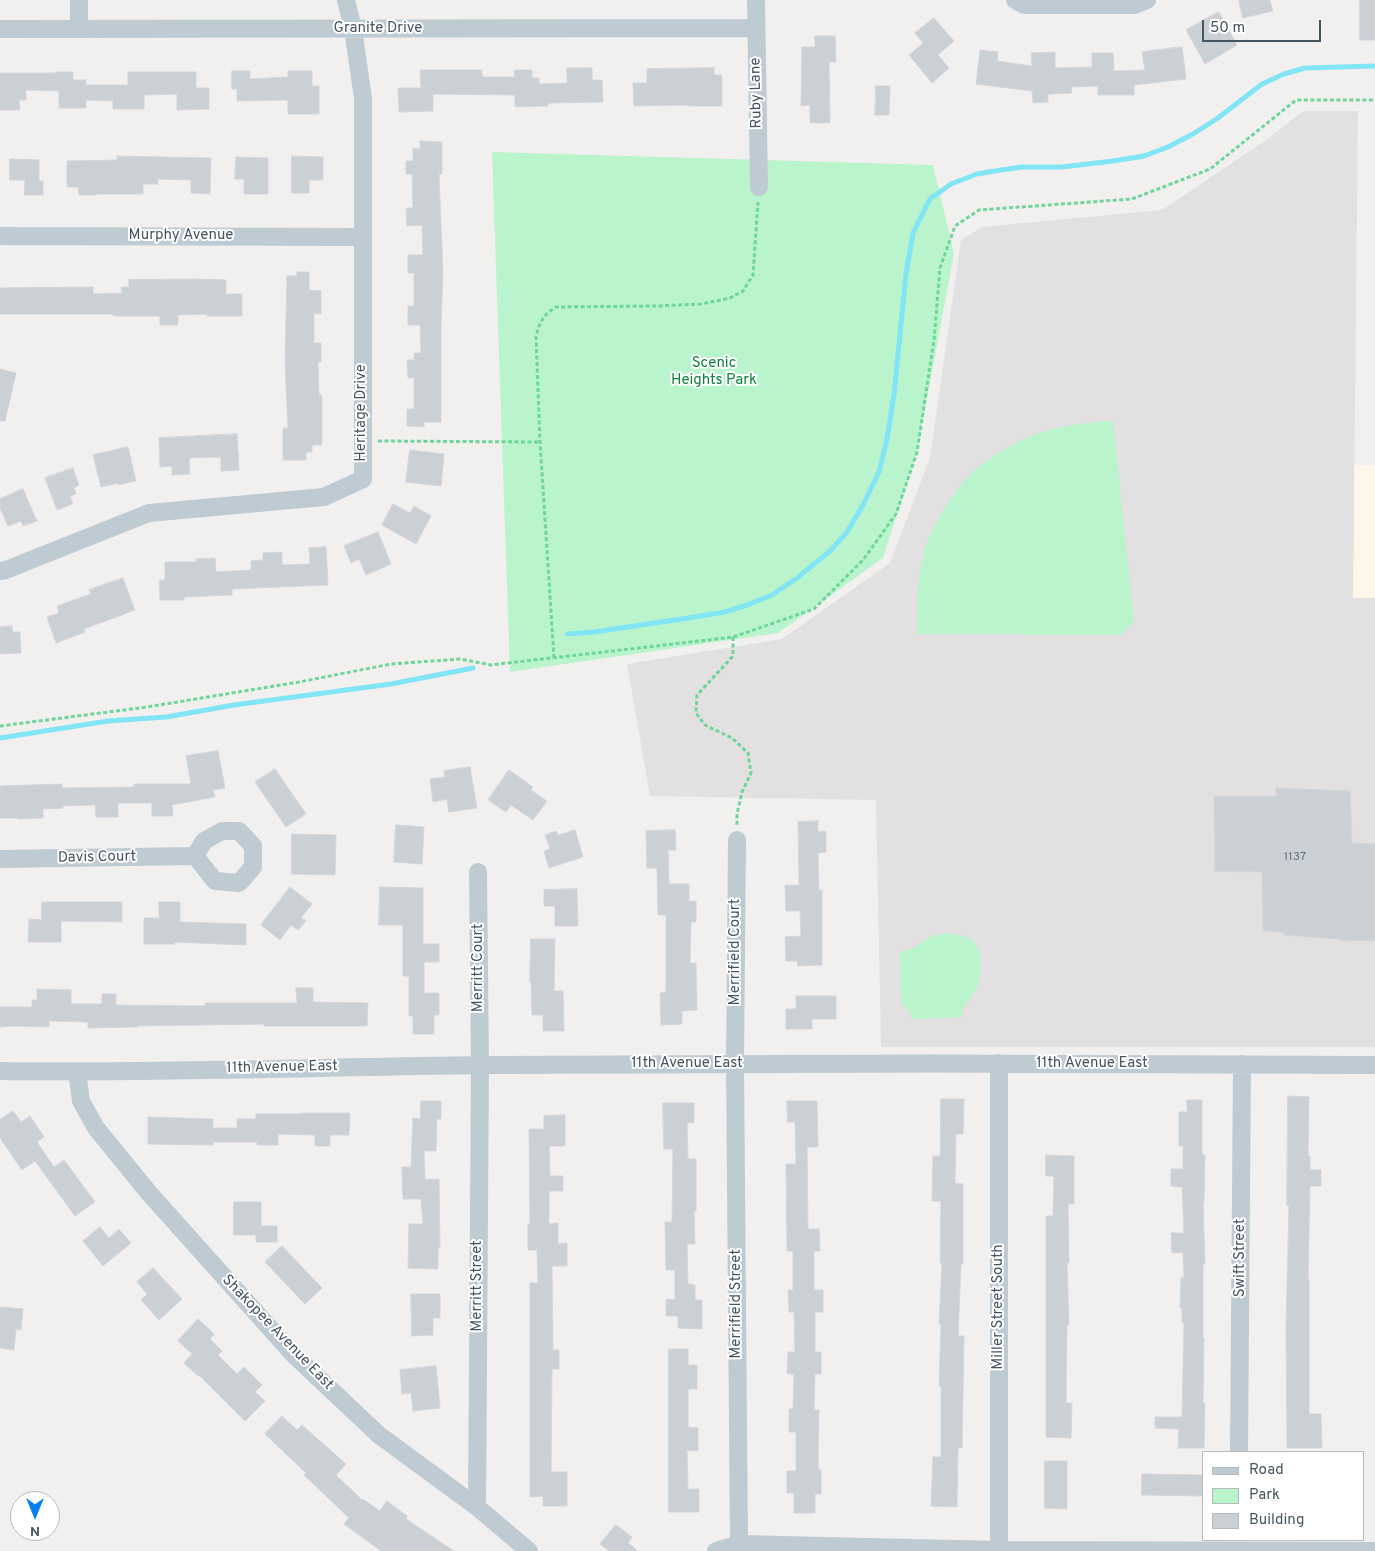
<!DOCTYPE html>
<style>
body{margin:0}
#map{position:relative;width:1375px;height:1551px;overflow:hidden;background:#f2efef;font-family:Overpass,sans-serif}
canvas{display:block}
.legend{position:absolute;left:1202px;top:1451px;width:162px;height:90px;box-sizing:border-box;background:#fff;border:1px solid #b5bbbf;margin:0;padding:6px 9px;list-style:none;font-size:15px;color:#45555f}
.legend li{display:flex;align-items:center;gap:10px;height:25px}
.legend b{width:25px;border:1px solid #b5bbbf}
.north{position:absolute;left:10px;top:1491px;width:50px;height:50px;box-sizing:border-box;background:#fff;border:1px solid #b5bbbf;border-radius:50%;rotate:180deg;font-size:14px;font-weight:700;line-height:20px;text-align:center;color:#45555f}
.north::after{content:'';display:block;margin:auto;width:18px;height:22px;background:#077ff5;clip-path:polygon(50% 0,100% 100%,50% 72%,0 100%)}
.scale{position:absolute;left:1202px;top:20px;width:119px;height:22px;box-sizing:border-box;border:2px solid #45555f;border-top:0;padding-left:6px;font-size:15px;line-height:18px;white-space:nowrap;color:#45555f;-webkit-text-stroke:4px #fff;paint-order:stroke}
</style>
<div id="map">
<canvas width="1375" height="1551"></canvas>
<ul class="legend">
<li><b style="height:6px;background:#bfcbd3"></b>Road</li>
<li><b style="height:14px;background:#baf4cc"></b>Park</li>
<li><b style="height:14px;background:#cbd0d5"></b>Building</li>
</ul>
<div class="north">N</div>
<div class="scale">50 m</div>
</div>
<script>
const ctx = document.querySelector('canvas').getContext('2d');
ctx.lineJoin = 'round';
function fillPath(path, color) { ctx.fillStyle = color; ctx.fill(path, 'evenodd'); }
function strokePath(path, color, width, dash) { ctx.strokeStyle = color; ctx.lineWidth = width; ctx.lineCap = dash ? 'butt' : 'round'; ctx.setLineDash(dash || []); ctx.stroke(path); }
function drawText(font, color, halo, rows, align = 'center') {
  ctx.font = font + ' Overpass,sans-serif'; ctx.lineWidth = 4; ctx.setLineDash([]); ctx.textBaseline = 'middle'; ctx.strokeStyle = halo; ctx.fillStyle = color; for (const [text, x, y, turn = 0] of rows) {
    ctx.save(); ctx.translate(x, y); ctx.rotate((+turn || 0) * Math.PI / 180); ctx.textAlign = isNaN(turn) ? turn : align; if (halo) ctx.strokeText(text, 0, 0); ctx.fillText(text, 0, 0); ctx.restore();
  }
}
fillPath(new Path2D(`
 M1354 465H1375V598H1353Z`), '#fef6e8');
fillPath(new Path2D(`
 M1303 111H1358L1353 598H1375V1047H881L876 800 650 796 627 664 782 639 890 563 930 458 961 240 982 227 1162 210 1265 141Z`), '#e3e0e1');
fillPath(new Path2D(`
 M492 152 933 165 954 253 917 452 883 558 778 633 510 672Z
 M1113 421 1134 622 1121 635 917 634C917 610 917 586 922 562 928 530 948 498 971 474 984 460 1020 439 1039 433 1063 425 1088 422 1113 421Z
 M951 933C958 935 968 936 973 941 984 952 982 974 977 987 972 1000 962 1002 962 1017L914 1019 901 1003 900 952C913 950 915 946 926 939 933 935 943 934 951 933Z`), '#baf4cc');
strokePath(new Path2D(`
 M568 634 594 632 688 618 725 612 747 605 772 595 797 578 831 550 847 532 863 505 879 472 887 439 894 395 906 274 913 233 930 199 951 184 977 174 1001 170 1022 167H1062L1113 161 1144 156 1168 147 1193 134 1218 118 1262 84 1284 74 1305 68 1375 66
 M0 738 108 721 166 717 234 705 391 684 473 668`), '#82e5f5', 5);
const building = new Path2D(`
 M1239 0H1270L1273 11 1243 18Z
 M1360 0H1375V40H1360Z
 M1219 12 1237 45 1205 64 1186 30Z
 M934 18 954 41 938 55 949 68 932 83 909 55 923 43 915 33Z
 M815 36H835L836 62H829L830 123H810V105L801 106 802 47H815Z
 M1182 47 1186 79 1134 85V95H1098V86L1071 87 1072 93 1048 94V102L1033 103 1032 91 976 84 980 50 998 52 997 61 1032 66 1031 53 1055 52V68L1092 67V53H1113L1114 71 1145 70 1142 52Z
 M567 68H592V80H602L603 102 548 103V106L515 107V95L433 94V111L399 112 398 88H421L420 70H482V77H515L514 70H532V78H539V84L567 83Z
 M714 68V75H722V106H689V105L634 106 633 83H647V69Z
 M232 71H250V79L288 77V71H312V86H319V114H288V100L237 101V89H232Z
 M55 72H73V80H86V85H128V72H196V88H209V109L177 110V94L144 95V109H113V101L86 100V108H59V91L26 90V100H19L20 110H0V73H55Z
 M876 86H890L889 115H875Z
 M420 141 442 142V174H439L443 273 441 325V422H424V427L407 426V409H414V378H408L407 360H414V353H421L420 325H408V306H414V273H408V255H423L422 225 407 226 406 208H413L412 174H406V161H413V148L420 149Z
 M117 156 211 158 210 194 191 193V180L158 179V184H143V194H96V195H79L78 187H67V161L117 160Z
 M292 156 323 157V180H309V193H292Z
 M236 157 268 158V194H244V179H235Z
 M10 159 39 160V181H43V195H24L25 180H10Z
 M297 272H309V290L321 291V314L314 313V343H321V362H318L319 395H322V445H312V452H306V460H283V428H288L285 362 287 276H297Z
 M195 279 226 280V294H242V316H207V314L178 315V325H160V316H113V314H0V288L93 287V294L122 293 121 287H129V280Z
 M0 369 16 373 5 421H0Z
 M237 434 239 470 221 471V457L189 458 190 474 172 475V466L160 467 159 438Z
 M128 447 136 481 118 485V483L101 487 93 455Z
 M410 450 444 454 441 486 406 482Z
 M73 468 79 485 74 488 76 494 70 496 73 504 57 510 45 478Z
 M23 489 37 521 23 526 21 521 8 526 0 508V499Z
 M393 504 410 513 414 506 431 516 416 544 382 525Z
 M378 532 391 564 366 575 359 559 351 563 344 546Z
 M326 547 328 585 232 589V595L184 597V600H160L159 580H165V562H196V559L215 558 216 572 251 570V561L263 560V553L282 552V565L310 564 309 548Z
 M123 578 135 610 84 629 85 632 56 643 47 617 59 613 57 606 91 594 89 590Z
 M12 626 13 632H20L21 653 0 654V627Z
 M218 751 225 788 213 790 215 797 172 805 173 816H152V803H118V817H96L95 805 62 806 63 808 43 809V818L18 819V818H0V786L62 784V788L134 787V784H191L186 756Z
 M470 767 477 808 449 812 447 799 433 802 430 779 445 777 444 771Z
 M275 769 306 814 286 827 255 782Z
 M509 770 533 787 531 790 547 801 533 820 511 805 506 812 488 800Z
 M1276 788 1350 791 1352 843 1375 844V941L1338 940V939L1284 935V932L1263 931 1262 872 1215 871 1214 796H1276Z
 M818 821V832L826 831V852L818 853 819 890H822V965L798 966 797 961H786L785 937 801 936 800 911H786L785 885H799L798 822Z
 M396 825 424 827 422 864 394 862Z
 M575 830 583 857 549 868 544 851 550 849 545 835 556 831 558 835Z
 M675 830 676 850H668L669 884H689V901H696V922H691L690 963H696L697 1010 682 1011V1024L661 1025 660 993 666 992V915H658L657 868H647L646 831Z
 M292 834 336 835 335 875 292 874Z
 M290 887 312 904 301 918 306 921 298 930 291 925 280 940 261 925Z
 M380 887 423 888V944H439V962H424V993H439V1015H434V1034H413V1016H409V976H403V925H379Z
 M577 889 578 926H555V906H544V890Z
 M42 902H122V922L61 921V942H28L29 919 41 920Z
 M159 902H180V922L246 924V945L174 942V944H144V918H159Z
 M531 939H555L554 991H563L564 1031H543V1015H532L531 981H530Z
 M296 988H313V1002L368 1003 367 1026H264V1024L137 1026V1027L88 1028V1022L49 1021V1027L15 1026 0 1027V1007H32V1000H37V989L71 990V1004H102V994H116V1005L205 1006V1003H297Z
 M796 996H836V1019H812V1029H786V1009H796Z
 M1288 1096 1309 1097 1308 1156H1310V1170H1321V1186H1310L1308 1279H1309V1414H1321L1322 1448H1287L1286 1327 1289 1205H1287Z
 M941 1099H964L963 1134H956L955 1183 963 1184V1264H961L958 1336H964L962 1448H958L957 1507 931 1506 933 1457H941V1386H939L941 1324H939L942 1263H940L941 1201H932L933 1156H940Z
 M1187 1100H1202V1155H1205L1204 1203H1203L1205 1264H1203V1338H1204L1203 1403H1205L1204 1448H1178L1179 1429 1155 1428V1417H1182L1184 1322H1182V1308H1180L1181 1278H1184L1183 1252 1172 1253 1171 1233H1184L1182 1187 1171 1186V1169H1183V1146H1179V1112H1187Z
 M421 1101H441V1119H437L436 1151H424L425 1180 439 1179 440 1248H438V1269L408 1268 409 1224H423L421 1199H403L402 1167H411L413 1118 420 1119Z
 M787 1101H817L818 1147H807L808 1229H819L820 1251H814V1290H823V1312H815V1352H821V1374H815L814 1410H819L818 1470H821V1494H815V1513H794V1493H787V1471H796V1432H789V1409H793L794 1374H787L788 1352H795L794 1312H789L788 1290H793V1251H787L786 1164H796L795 1122H788Z
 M663 1103H694V1123H687L688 1159H696V1211H694L695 1244H687L688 1284 695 1285V1300H702V1329L678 1328V1316H666V1299L675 1300V1270H666L665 1222H672L673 1149H664Z
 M13 1111 21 1122 30 1116 44 1137 37 1142 54 1167 64 1160 95 1202 75 1216 35 1161 22 1170 0 1138V1120Z
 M301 1113H350L349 1135H330V1146H315V1135L278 1134V1145H257V1142H213V1145L148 1144V1117L213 1119V1128H237V1119H256V1114H301Z
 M565 1115V1146H549L550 1176H563V1191H549V1224L558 1223V1244L567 1243V1266H552L553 1350H559V1369H552L551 1472H567V1506H543V1496L530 1497V1283H538L537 1250H528V1224H530L529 1129H544V1116Z
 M1046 1155 1074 1156V1204H1068L1069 1263H1067L1069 1325H1067L1066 1403H1072L1071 1438 1046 1437V1216H1053L1054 1176H1046Z
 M234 1202H261V1226H277V1242H256V1235H234Z
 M100 1227 109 1238 119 1229 131 1243 103 1266 83 1241Z
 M282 1246 322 1288 305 1304 265 1262Z
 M153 1268 182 1299 159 1320 141 1300 147 1294 137 1282Z
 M411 1294H440V1318H433V1335L412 1336Z
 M0 1307 23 1309 21 1330 16 1329 14 1350 0 1348Z
 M198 1319 214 1334 210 1339 222 1351 218 1355 237 1374 244 1367 262 1385 255 1392 265 1401 245 1421 199 1375 198 1376 184 1363 192 1354 178 1341Z
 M669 1349H688V1365H697V1389H688V1427L698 1428V1451L687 1450 688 1489H699V1512H669Z
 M436 1366 440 1408 413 1411 411 1393 402 1394 400 1370Z
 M282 1416 297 1430 302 1425 346 1464 336 1475 362 1500 363 1499 380 1511 387 1501 407 1516 406 1519 454 1551H381L344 1524 349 1518 304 1475 306 1473 265 1434Z
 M1045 1461H1067V1509L1045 1508Z
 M1142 1474 1203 1475 1202 1496 1142 1495Z
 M616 1525 632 1537 628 1543 638 1551H609L600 1544Z`);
fillPath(building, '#cbd0d5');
strokePath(building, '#d3d6dc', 1);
strokePath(new Path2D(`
 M378 441 540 442
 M733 637V656L697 695 696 713 705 725 732 738 748 753 751 773 742 792 737 814V826
 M554 658 540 442 536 337C539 323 543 315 556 307L656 306 701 304 730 298 743 291 753 275 758 202
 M0 726 147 707 299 682 391 664 460 659 491 665 733 637 814 609 863 560 896 514 917 452 934 340 940 268 955 226 979 210 1132 199 1210 169 1296 100H1375`), '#6ed59b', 3, [4, 2.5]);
strokePath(new Path2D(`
 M79 0V29
 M756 0 759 187
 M1015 0 1024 5H1135L1147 0
 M0 29 755 28
 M0 236 362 237
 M0 571 6 570 149 513 324 497 363 479V98L353 29 346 0
 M222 831H239L253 846V867L239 883 215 881 195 856 204 841Z
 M737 840 735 1063 739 1544
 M0 859 195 856
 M0 1071C161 1073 322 1067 484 1065 781 1063 1078 1063 1375 1065
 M77 1072 81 1101 96 1128 149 1193 294 1355 379 1435 477 1507 529 1551
 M1239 1452 1242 1064
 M477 1507 480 1065 478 872
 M716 1551 739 1544 999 1550 1375 1551
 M999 1551V1063`), '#bfcbd3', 18);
drawText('12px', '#66747c', null, [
 ["1137",1295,858]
]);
drawText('15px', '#45555f', '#fff', [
 ["Granite Drive",378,29],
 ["Ruby Lane",757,93,-91],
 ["Murphy Avenue",181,236],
 ["Heritage Drive",362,413,-90],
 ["Davis Court",97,858,-1],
 ["Merrifield Court",736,952,-90],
 ["Merritt Court",479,968,-90],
 ["11th Avenue East",687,1064],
 ["11th Avenue East",1092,1064],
 ["11th Avenue East",282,1068,-1],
 ["Swift Street",1241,1258,-90],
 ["Merritt Street",478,1286,-90],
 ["Merrifield Street",737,1304,-90],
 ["Miller Street South",999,1307,-90],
 ["Shakopee Avenue East",277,1333,46]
]);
drawText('15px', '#0e8340', '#fff', [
 ["Scenic",714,364],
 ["Heights Park",714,381]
]);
</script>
